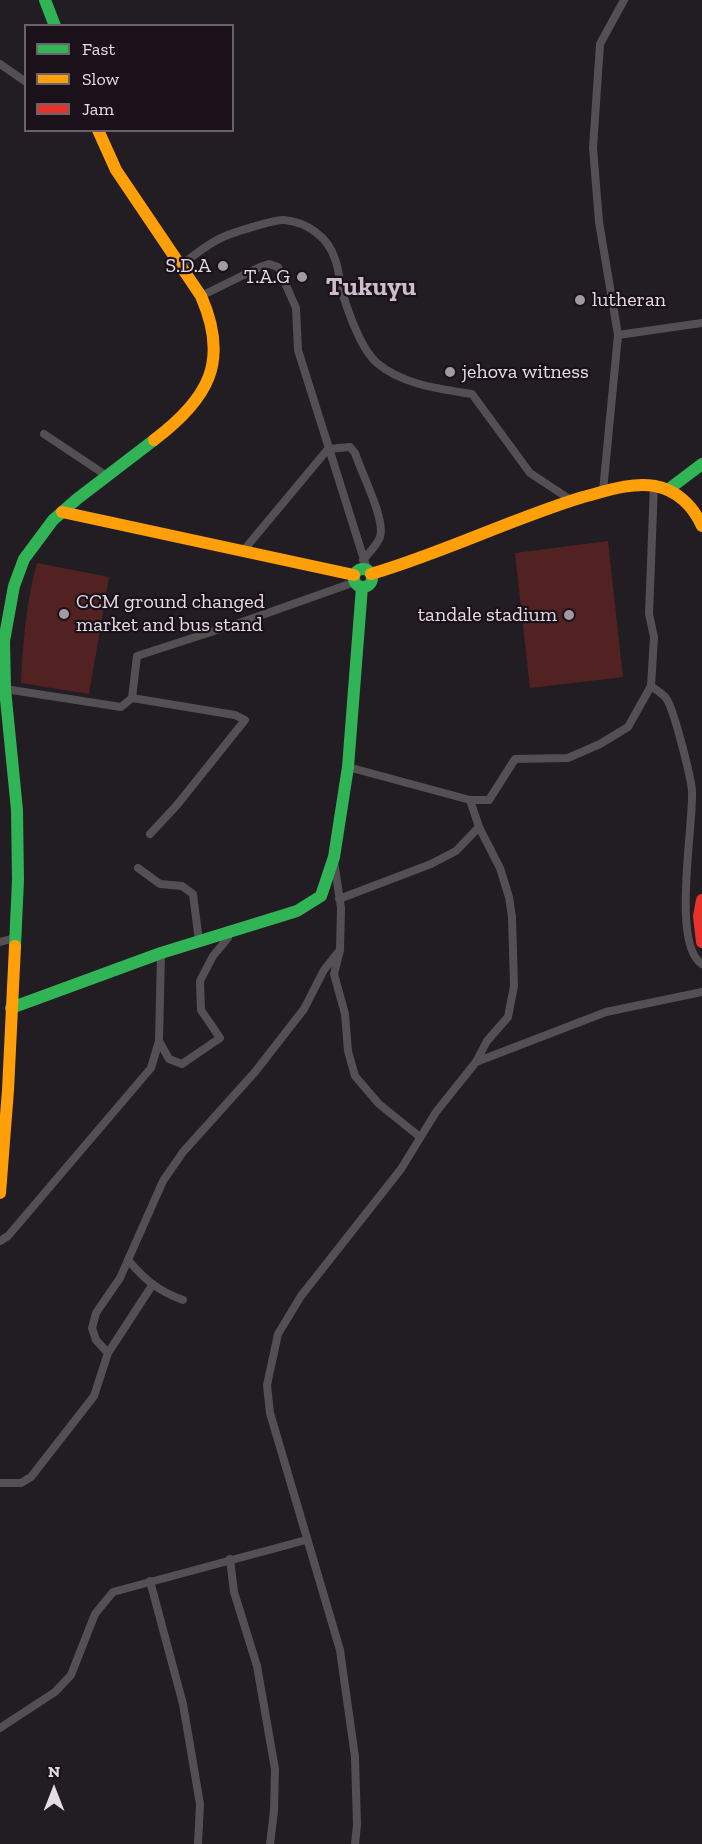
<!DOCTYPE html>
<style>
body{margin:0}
#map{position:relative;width:702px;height:1844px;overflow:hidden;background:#221d22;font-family:"Zilla Slab",serif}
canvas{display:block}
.legend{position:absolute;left:24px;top:24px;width:210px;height:108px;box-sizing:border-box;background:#1b111a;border:2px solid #6c636a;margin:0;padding:8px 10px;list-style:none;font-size:18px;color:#e5dde3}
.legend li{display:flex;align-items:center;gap:12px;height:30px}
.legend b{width:30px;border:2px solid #6c636a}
.north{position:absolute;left:24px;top:1760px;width:60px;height:60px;-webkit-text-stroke:4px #1b111a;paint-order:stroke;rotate:0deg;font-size:16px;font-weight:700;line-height:24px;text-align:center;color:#e5dde3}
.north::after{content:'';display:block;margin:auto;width:21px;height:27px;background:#e5dde3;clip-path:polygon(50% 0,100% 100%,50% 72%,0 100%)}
</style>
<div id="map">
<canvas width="702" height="1844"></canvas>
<ul class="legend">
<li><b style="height:8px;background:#30b455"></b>Fast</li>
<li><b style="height:8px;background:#ff9f0a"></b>Slow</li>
<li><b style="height:8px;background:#e5322d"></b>Jam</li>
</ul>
<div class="north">N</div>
</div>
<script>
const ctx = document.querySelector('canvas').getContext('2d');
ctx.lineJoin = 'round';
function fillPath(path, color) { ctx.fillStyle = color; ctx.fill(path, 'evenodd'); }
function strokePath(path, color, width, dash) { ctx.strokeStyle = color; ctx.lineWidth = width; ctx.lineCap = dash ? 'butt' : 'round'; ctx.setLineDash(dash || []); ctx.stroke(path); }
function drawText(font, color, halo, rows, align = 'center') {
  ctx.font = font + ' "Zilla Slab",serif'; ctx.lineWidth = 4.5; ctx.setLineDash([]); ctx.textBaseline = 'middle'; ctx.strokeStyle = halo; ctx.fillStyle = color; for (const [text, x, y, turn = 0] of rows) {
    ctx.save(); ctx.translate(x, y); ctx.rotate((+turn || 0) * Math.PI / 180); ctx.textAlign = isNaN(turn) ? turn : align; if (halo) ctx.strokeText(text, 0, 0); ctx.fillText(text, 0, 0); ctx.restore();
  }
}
fillPath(new Path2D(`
 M608 541 623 677 530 688 515 553Z
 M37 563 109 577 89 694 21 683C23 642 26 603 37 563Z`), '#522223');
strokePath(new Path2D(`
 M0 64 26 82
 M181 265C195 255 207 244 223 237 232 233 275 219 284 220 307 222 328 237 335 259 339 270 340 283 343 295 349 314 362 350 377 363 403 385 440 389 472 394L530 473 571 500
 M201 296 260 267 269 264 278 267 296 308 298 350 367 569
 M618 335 702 323
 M44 434 107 476
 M603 491 618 335 599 222 593 148 600 44 624 0
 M243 551 328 449 350 447 355 453C361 472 386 520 380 537 377 545 369 553 363 560
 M651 686C656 690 662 693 666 698 674 709 690 774 692 790 694 824 671 945 702 964
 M5 689 121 707 132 698 137 656 245 621 355 582
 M132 698 235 715 245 720 177 805 150 834
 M348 767 470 800H489L515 759 568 758 600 744 628 727 651 686 654 637 649 614 654 485
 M334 861 341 908 340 950 334 974 345 1014 348 1051 355 1076 379 1104 420 1137
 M138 868 160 884 182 886 193 894 199 941
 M339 899 431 864 456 851 479 827
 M0 942 15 938
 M159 1041 169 1059 182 1064 220 1038 201 1010 200 981 213 956 228 938V932
 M476 1062 606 1012 702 992
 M0 1241 8 1236 151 1068 159 1041 161 953
 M128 1260C145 1280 158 1291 183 1300
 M108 1353 96 1340 92 1328 96 1313 120 1278 163 1181 183 1152 255 1072 304 1009 324 970 340 950
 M0 1483H21L31 1477 94 1396 108 1353 153 1284
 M230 1559 234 1592 257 1666 275 1769 274 1811 270 1844
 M150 1581 183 1704 200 1804 198 1844
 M0 1728 55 1692 71 1675 95 1614 113 1592 306 1540
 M355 1844 357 1825 355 1757 340 1650 270 1413 267 1385 278 1334 301 1296 401 1169 436 1112 476 1062 487 1041 508 1017 514 986 512 917 509 897 500 868 479 827 470 800`), '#534f52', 8);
strokePath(new Path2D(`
 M45 0 55 26
 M669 489 702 464
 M354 578a9 9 0 1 1 18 0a9 9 0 1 1-18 0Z
 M15 946 18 880 17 810 5 689 4 641 14 586 24 559 53 520 77 499 154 440
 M11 1008 161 953 297 911 321 896 334 857 348 767 362 587`), '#30b455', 12);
strokePath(new Path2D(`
 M98 130 116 170 201 296C230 362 208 399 154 440
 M62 512 354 575
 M371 574C443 553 511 519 583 497 606 491 631 482 655 486 677 490 693 506 702 526
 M0 1193 8 1090 15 946`), '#ff9f0a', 12);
strokePath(new Path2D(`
 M702 900 699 916 702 942`), '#e5322d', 12);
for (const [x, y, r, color] of [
 [223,266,6,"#a19a9f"],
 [302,277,6,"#a19a9f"],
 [580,300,6,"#a19a9f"],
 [450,372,6,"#a19a9f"],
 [64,614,6,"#a19a9f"],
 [569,615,6,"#a19a9f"]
]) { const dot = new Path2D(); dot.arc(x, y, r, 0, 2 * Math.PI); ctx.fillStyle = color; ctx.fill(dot); strokePath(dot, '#1b111a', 2); }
drawText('20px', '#e5dde3', '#1b111a', [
 ["S.D.A",211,266],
 ["T.A.G",290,277],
 ["lutheran",592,300,"left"],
 ["jehova witness",462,372,"left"],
 ["CCM ground changed",76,602,"left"],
 ["market and bus stand",76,625,"left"],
 ["tandale stadium",557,615]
], 'right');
drawText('bold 26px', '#ccbdca', '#1b111a', [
 ["Tukuyu",371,288]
]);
</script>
